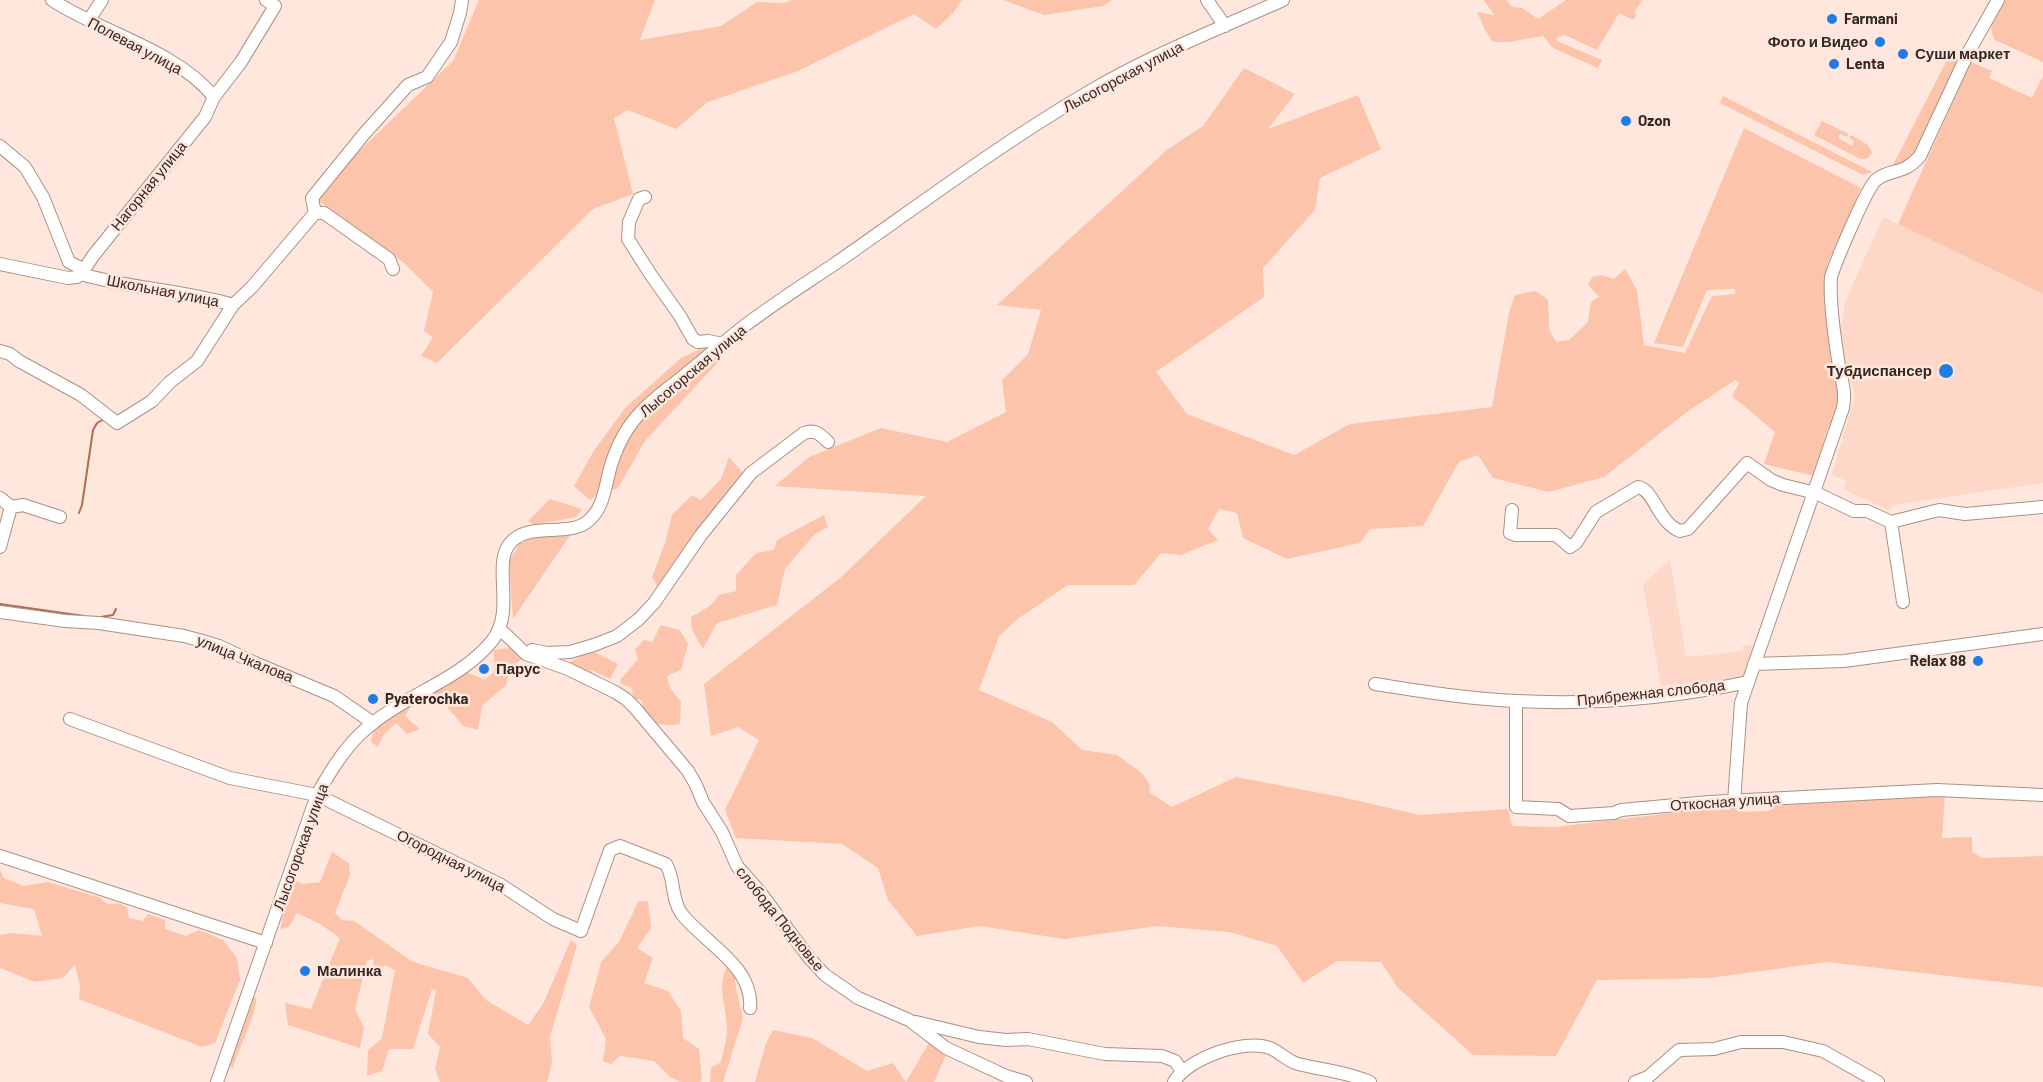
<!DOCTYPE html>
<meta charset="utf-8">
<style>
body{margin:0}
canvas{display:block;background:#ffe7dd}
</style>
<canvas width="2043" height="1082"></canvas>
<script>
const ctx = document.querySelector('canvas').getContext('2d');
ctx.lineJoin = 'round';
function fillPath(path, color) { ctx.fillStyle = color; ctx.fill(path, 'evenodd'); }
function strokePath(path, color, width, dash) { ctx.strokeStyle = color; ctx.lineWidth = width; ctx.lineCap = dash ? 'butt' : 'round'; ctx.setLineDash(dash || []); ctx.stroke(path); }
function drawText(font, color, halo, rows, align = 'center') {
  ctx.font = font + ' Barlow,sans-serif'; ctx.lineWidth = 5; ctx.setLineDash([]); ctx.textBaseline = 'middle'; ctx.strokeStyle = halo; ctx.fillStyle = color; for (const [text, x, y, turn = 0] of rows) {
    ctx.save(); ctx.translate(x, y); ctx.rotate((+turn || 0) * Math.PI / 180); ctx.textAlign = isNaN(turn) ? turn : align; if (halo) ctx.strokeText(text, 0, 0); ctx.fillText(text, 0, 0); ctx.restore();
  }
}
fillPath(new Path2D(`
 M1883 217 2043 294V483L1893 505 1890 511 1843 489 1847 481 1832 475 1855 395 1841 346 1840 336 1845 302Z
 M1670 559 1686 657 1743 651V645L1756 646 1746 678 1661 686 1643 585Z`), '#fdd8c8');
fillPath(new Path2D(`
 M479 0H655L640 40 721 26 757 2 784 3 792 0H962L953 13 936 29 914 14 798 71 708 102 676 129 628 110 614 118 633 194 593 209 437 363 421 356 433 337 424 331 433 292 404 263 312 196 453 61Z
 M1003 0H1112L1103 6 1044 15Z
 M1484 0H1506L1512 7 1522 8 1538 19 1566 0H1642L1635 11 1636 16 1633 20 1619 13 1597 50 1565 35 1556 38 1557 41 1602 60 1598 68 1553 48 1543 36 1508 42H1493L1485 30 1477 12 1494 15Z
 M2003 0H2043V62L1995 40C1987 24 1995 14 2003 0Z
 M1949 56 1958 60 1918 152 1905 164 1896 167 1893 165Z
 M1971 62 1992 71 1989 78 2032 98 2043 76V294L1898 224Z
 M1244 68 1295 94 1268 129 1358 95 1381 149 1320 178 1315 210 1263 268 1264 297 1156 372 1187 414 1294 455 1350 424 1492 407 1509 313 1515 295 1536 291 1548 300 1549 329 1556 342 1569 340 1588 322 1591 302 1599 297 1588 285 1592 277 1602 275 1614 279 1625 269 1637 290 1644 345 1685 353 1712 296 1736 294 1734 289 1707 290 1683 347 1654 343 1744 128 1861 188 1827 265 1842 397 1832 429 1828 427 1814 476 1764 464 1775 432 1732 396 1739 383 1735 380 1687 412 1604 477 1549 492 1493 478 1478 455 1459 462 1423 526 1370 529 1360 543 1287 559 1243 538 1237 513 1219 509 1208 529 1218 540 1181 555 1161 553 1134 585H1068L1019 618 999 636 979 690 1052 722 1082 750 1117 755 1143 774 1150 786 1149 792 1172 807 1236 777 1341 797 1420 815 1508 809 1512 826 1555 827 1730 806 1739 812 1769 811 1770 806 1945 795 1942 838 1972 837V852L1982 858 2043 856V987L1827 962 1709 978 1597 980 1556 1056 1473 1055 1398 988 1381 962 1337 961 1303 983 1277 946 1230 932 1157 926 1064 939 980 926 917 936 888 900 878 868 842 844 736 838 725 810 759 740 738 727 711 736 704 684 840 578 926 496 775 486 809 457 881 428 947 442 1006 412 1002 380 1028 354 1041 310 997 305 1168 149 1203 126Z
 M1723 96 1872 172 1863 175 1720 103Z
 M1822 121 1849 134 1847 137 1840 134 1838 138 1852 146 1854 141 1849 138 1851 135 1868 145 1872 152C1870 157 1866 160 1860 159L1814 135Z
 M711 344 712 349 629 420 598 494 590 500 574 486 593 452 625 408 681 358Z
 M720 350V360L645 441 618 488 609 491C614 465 627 432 646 413 668 390 696 371 720 350Z
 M729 457 744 474 659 590 652 577 665 543 672 515 692 495 701 500 721 479Z
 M550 499 582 509 576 517 534 525 528 521Z
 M824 515 828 527 815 534 785 569 777 605 717 623 703 649 692 630 691 617 710 606 719 595 736 591V575L756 553 774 550 777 540Z
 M573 531 513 619 509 562 519 544 535 537Z
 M661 625 680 630 688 644 681 670 667 676 670 688 681 702 680 724C661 727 643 724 642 700L633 699 632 688 621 684 620 680 638 659 635 649 644 640 652 642Z
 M510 648 524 658 511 667 506 685 482 706 478 730 463 726 440 698 420 703 415 700 462 670 485 680 494 672V650Z
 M590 650 618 664 610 679 589 669 595 675 591 677 564 666Z
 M412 704 405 716 420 729 407 734 396 723 384 734 378 747 371 742 374 726Z
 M319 803H324L294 880 302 884 320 882 332 852 349 863 350 875 335 913 342 920 354 921 413 962 468 978 486 1000 528 1025 543 1004 571 940 577 945 550 1037 552 1063 547 1082H440L435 1069 440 1047 428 1034 436 990 432 989 413 1049H389L382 1071 367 1076 368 1050 382 1038 395 970 385 965 378 972 374 969 373 959 367 961 355 1009 364 1028 360 1048 288 1025 285 1003 311 1009 340 938 320 924 297 913 289 927 280 929 292 878Z
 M0 870 4 878 23 886 48 882 101 898C105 905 110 905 118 903L127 907 129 918 143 921 148 914 165 920V929L186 936 199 930 223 940 237 958 240 980 215 1043 202 1047 79 999 80 986 75 965 63 978 35 982 0 968V935L12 933 42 936 34 909 0 903Z
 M648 901 651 928 637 948 653 958 644 983 668 991 681 1011 683 1038 699 1049 702 1081 700 1082H681L670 1077 654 1061 620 1056 611 1064 603 1061 606 1039 589 1007 601 962 619 942 638 902Z
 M727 967 734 969 736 989 743 1018 723 1082H710L711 1068 721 1062C723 1052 727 1040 727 1029 727 1006 716 989 727 967Z
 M253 996 257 999 253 1015 232 1069 229 1064Z
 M773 1030 812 1038 867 1071 893 1063 906 1082 930 1041 947 1053 934 1082H755L766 1043Z`), '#fcc4ab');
strokePath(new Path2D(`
 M79 513 82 505 93 430 97 423 104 419
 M0 604 84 616
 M101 617 113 615 116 609`), '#b16d4e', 2);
const minor = new Path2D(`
 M52 0C102 33 176 50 214 97
 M1207 0 1225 26
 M89 20 102 0
 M0 146 25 167 43 197 69 262 83 269
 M645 197 639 199 629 222 628 239 651 275 680 316 693 339 698 342 708 341 723 344
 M315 213 312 198 364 134 408 85 427 77 451 42 460 13 462 0
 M0 264 68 278 77 277 81 274C131 289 183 290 233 305
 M81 274 93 256 205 117 214 97 241 62 275 6 266 0
 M0 351 10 354 19 361 81 395 117 423 152 401 170 382 197 361 233 305 252 287 315 213H324L389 259 393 269
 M0 498 11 507 23 505 60 517
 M1512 510 1510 533 1516 535H1556L1570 547 1576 543 1596 512 1638 487C1654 489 1658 523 1680 531L1688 529 1747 463 1771 480 1783 485 1816 493 1854 511H1867L1891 522 1939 510 1965 514 2043 507
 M1891 522 1903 602
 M0 547 11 507
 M0 612 65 621 99 623 184 636 199 640 219 646 255 663 334 696 373 723
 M500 629 526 654 568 669 615 692 626 699 635 708 688 771 696 785 703 802 722 832 737 866 760 892 810 959 825 975 858 998 909 1020 946 1048 1006 1076 1026 1082
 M532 650 547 653 570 652 594 645 617 636 639 619 654 603 701 535 751 473 804 433C815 429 820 434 828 442
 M1754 664 1844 661 2043 634
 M1375 684C1421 691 1468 699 1516 701 1593 705 1673 698 1748 682
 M1516 701V807L1558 809 1569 816 1614 813 1621 810 1709 802 1937 790 2043 795
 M70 719 230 778 317 795 501 885 553 919 581 931 610 850 620 846 666 864C675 879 671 898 681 913 703 942 754 966 750 1008
 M1734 802 1741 703 1843 408C1846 392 1842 382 1839 366 1835 341 1829 302 1831 277 1836 261 1866 189 1876 180 1890 168 1903 176 1920 156L1968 53 1998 0
 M0 856 266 943
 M916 1022 979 1037 1006 1040 1028 1039 1105 1054 1162 1056 1175 1061 1182 1071
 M217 1082 317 795C332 768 348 742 373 723 410 693 461 679 492 641 517 610 490 562 512 541 532 522 567 537 587 522 606 507 605 482 612 462 618 444 628 425 642 411 655 397 673 385 687 373 706 358 724 342 743 327 773 304 805 284 836 263 918 206 1000 144 1087 93 1149 56 1218 29 1283 0
 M1174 1082C1187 1059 1244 1038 1270 1048 1280 1052 1287 1061 1298 1064 1322 1070 1348 1072 1370 1082
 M1635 1082 1648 1077 1679 1050 1714 1049 1741 1042H1783L1823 1051 1878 1082`);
strokePath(minor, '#ab9084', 14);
strokePath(minor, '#fff', 12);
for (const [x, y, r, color] of [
 [1832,19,6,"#207ce5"],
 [1880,42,6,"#207ce5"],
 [1903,54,6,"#207ce5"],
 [1834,64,6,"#207ce5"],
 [1626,121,6,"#207ce5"],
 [1946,371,8,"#207ce5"],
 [1978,661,6,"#207ce5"],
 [484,669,6,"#207ce5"],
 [373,699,6,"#207ce5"],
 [305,971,6,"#207ce5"]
]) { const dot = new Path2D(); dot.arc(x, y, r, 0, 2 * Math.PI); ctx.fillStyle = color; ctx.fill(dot); strokePath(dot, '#ffe7dd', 2); }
drawText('bold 15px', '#332823', '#ffe7dd', [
 ["Farmani",1844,19],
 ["Фото и Видео",1868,42,"right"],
 ["Суши маркет",1915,54],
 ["Lenta",1846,64],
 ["Ozon",1638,121],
 ["Тубдиспансер",1932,371,"right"],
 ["Relax 88",1966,661,"right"],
 ["Парус",496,669],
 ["Pyaterochka",385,699],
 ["Малинка",317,971]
], 'left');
drawText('15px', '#332823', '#ffe7dd', [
 ["Полевая улица",135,46,28],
 ["Лысогорская улица",1123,77,-28],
 ["Нагорная улица",149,186,-51],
 ["Школьная улица",163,291,11],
 ["Лысогорская улица",693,371,-40],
 ["улица Чкалова",245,659,22],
 ["Прибрежная слобода",1651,693,-6],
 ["Откосная улица",1725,802,-4],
 ["Лысогорская улица",301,847,-70],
 ["Огородная улица",451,861,27],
 ["слобода Подновье",780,919,51]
]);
</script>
